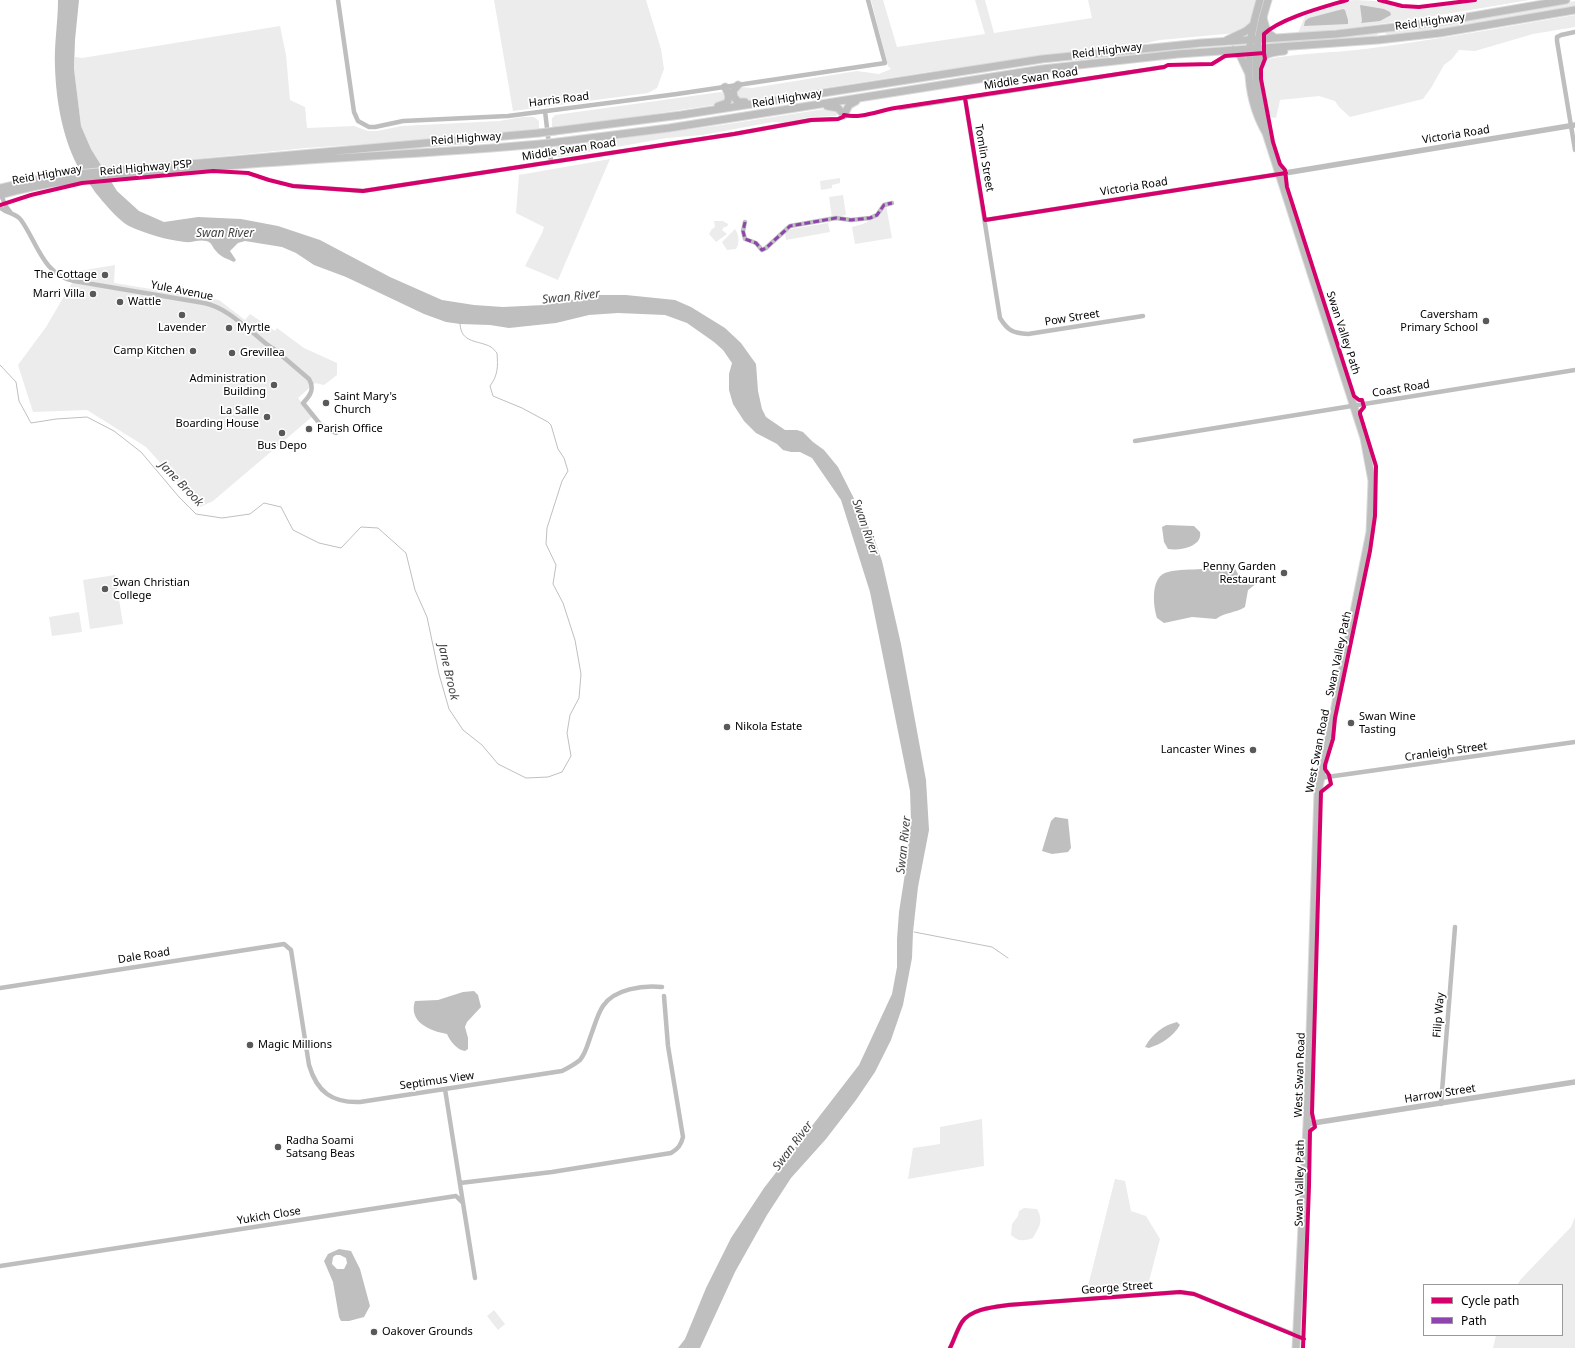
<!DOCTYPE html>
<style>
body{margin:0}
#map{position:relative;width:1575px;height:1348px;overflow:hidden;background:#fff;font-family:"Noto Sans",sans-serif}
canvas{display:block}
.legend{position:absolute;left:1423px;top:1284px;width:140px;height:52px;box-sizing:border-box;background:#fff;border:1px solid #999;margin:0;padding:5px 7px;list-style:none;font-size:12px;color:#000}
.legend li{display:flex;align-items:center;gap:8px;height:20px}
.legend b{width:20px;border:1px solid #999}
</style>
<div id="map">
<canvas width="1575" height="1348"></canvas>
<ul class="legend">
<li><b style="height:5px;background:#d6006c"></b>Cycle path</li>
<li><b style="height:5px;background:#8e44ad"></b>Path</li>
</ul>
</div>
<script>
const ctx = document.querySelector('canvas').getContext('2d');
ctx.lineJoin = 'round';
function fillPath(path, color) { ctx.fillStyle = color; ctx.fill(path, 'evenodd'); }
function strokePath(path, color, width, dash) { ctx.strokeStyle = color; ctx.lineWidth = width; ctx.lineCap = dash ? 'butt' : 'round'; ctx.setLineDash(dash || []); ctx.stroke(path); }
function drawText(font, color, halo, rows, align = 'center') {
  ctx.font = font + ' "Noto Sans",sans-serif'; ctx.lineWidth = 3.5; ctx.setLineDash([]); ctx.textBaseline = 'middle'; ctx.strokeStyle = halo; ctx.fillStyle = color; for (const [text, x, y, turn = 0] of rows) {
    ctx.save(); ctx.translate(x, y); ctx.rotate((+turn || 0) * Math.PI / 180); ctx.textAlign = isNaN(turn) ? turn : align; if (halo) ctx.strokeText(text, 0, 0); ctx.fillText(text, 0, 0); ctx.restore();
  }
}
fillPath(new Path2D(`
 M494 0H646L661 49 664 69 657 88 648 93 513 111Z
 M871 0H883L897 47 985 34 975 0H985L994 33 1092 18 1088 0H1256L1250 24 1247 28 1236 33 1160 40 1137 45 1059 54 991 64 927 72 747 100 737 98 736 91 741 87 752 88 857 71 879 74 891 69 888 66Z
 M1354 0 1375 1 1401 8 1420 9 1481 0H1529C1452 13 1376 27 1298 33L1305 16 1343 2Z
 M1575 1V8L1410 34 1392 36 1386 34V32L1407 29Z
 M1575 15V27L1533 34 1475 51 1459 50 1452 59 1444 65 1431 88 1423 99 1350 117 1339 107 1335 101 1319 96 1280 100 1276 118 1269 117 1262 76 1263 66 1268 59C1300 53 1332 53 1365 49 1435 40 1505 27 1575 15Z
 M280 26 286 55 290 100 305 107 307 128 354 126 368 131H377L402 126 499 121 523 117H534L539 121V130L501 134 469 135 468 137 306 148 103 168 91 149 81 126 74 69 75 57 82 58Z
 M1377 33 1378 37 1333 40V38Z
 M721 92 725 95V98L720 104 552 129V118L555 115Z
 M831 108 835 109 837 114 836 116 810 117 786 123 773 122 702 135 667 138 561 157H557L552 152V148L564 146 722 125Z
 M610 159 558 280 525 266 542 233 544 227 516 213 519 175Z
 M840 178V183L832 185V188L821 190 820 181Z
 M843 195 846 215 832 218 829 197Z
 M886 205 892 238 855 244 852 227 863 224 880 215Z
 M714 221H723L728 224V225L726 227H724L722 230 727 234 716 242 709 234 712 229 715 227Z
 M828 223 830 232 786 240 785 233 791 229Z
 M735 229C739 235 740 243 736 249L727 250 722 242Z
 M115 265 114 283 219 300 245 320 250 314 275 331 277 328 304 348 337 363V375L324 385 315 383 298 398 313 416 213 501 200 507 146 447 87 410 33 412 18 365 46 327 79 271Z
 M115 575 123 624 90 629 83 580Z
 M79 612 82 632 52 636 49 617Z
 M982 1119 984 1166 908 1179 913 1148 940 1144V1127Z
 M1115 1179 1125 1181 1131 1211 1146 1216 1160 1239 1148 1285 1087 1290Z
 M1024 1208 1037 1209C1044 1221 1039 1227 1033 1238 1023 1241 1019 1242 1011 1235L1012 1224 1018 1216 1019 1211Z
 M1575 1217V1348H1493L1496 1335H1562V1285H1517L1521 1279 1571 1227Z
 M494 1310 505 1324 498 1330 487 1316Z`), '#ececec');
fillPath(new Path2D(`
 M58 0H79L75 40 74 69 81 126 91 149 117 191 139 211 164 222 198 217 241 219 278 226 320 240 390 277 442 300 474 305 503 307 544 305 597 295H626L675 300 691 307 725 328 741 343 756 364 758 391 762 409 766 417 785 430H797L803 432 813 442 824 450 838 467 874 538 882 561 901 644 926 780 929 830 918 887 913 932 912 958 903 1005 891 1040 875 1072 856 1100 826 1139 791 1178 767 1215 735 1272 700 1348H678L685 1339 706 1288 731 1238 764 1188 859 1065 892 994 897 967V939L899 912 906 867 911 821 910 791 870 592 841 500 812 458 800 452H791L783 450 777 444 756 433 744 421 733 404 729 390V374L732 363 723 350 714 342 687 323 665 315 618 313 589 315 556 323 509 328 490 325 460 324 446 322 424 314 346 277 314 265 296 253 282 247 245 241 238 243 230 251 236 260 234 262C228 259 220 257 216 251 212 247 212 242 206 241 199 239 192 243 185 242 167 240 146 234 129 226 118 220 103 202 95 192 91 185 85 179 81 172 63 142 56 101 55 67 54 44 58 22 58 0Z
 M1360 5 1384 9 1390 12 1391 15 1380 21 1361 23 1362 21Z
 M1343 9 1345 10 1348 20V24L1304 26 1305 21 1309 18Z
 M1166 525 1194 526 1200 532C1203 547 1179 551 1168 549L1164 542 1162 527Z
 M1226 562 1234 567 1238 574 1248 580 1255 578 1257 583 1248 590 1245 607C1236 613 1225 612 1216 619L1192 617 1164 623 1157 618C1153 605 1150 576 1168 572 1179 569 1191 570 1202 569 1210 568 1218 564 1226 562Z
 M1055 817 1068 819 1071 848 1068 852 1052 854 1042 851 1051 821Z
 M474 991 478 995 481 1007 467 1022 465 1027 468 1038V1049L465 1051C457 1050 450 1041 447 1034 430 1031 408 1022 415 1001L438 1000 463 992Z
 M1177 1022 1180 1025C1173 1037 1161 1044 1149 1048L1145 1047C1152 1034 1164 1025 1177 1022Z
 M339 1249 351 1251 360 1269 370 1306 364 1317 349 1321H341L339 1317 333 1282 324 1261 328 1254ZM336 1255H340L346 1258 347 1263 344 1269H337L332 1264 333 1257Z`), '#bfbfbf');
strokePath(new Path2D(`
 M0 365 16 382 19 401 31 423 56 419 87 417 114 431 141 452 179 497 196 514 222 518 250 514 264 503 281 507 293 530 319 543 341 548 361 527 378 528 406 553 415 590 427 617 439 674 449 709 463 730 482 745 498 764 526 778 548 777 562 772 571 756 567 733 570 715 579 698 581 674 575 640 563 603 553 584 556 565 546 544 547 528 562 481 568 471 564 458 558 449 551 425 548 422 522 408 493 396 490 386C498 375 498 367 497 353 495 351 493 348 491 347 479 340 461 344 460 324
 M914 932 992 947 1008 958`), '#bfbfbf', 1);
const primary = new Path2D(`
 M1260 0C1246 45 1242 91 1266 133L1364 438 1372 481 1370 532 1318 792 1307 1124 1296 1348
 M1266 127C1264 117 1261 107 1259 97 1252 64 1258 32 1268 0`);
const trunk = new Path2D(`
 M1263 18 1267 32 1275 38
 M1227 40 1246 31 1252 26
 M1233 50 1240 55 1248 72
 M1256 65C1261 54 1273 52 1284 51
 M738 85 733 91 734 97 738 102H745
 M718 106 727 103C730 97 728 93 725 87
 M827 106 838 108 844 115 849 105 856 101
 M555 131 681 115 1042 59 1201 43 1336 34 1438 22 1566 0
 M558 142 669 128 1042 69 1178 54 1378 40 1440 33 1575 10
 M0 188 49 177 76 174 539 133
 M0 195C55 179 111 176 168 171 292 159 416 155 540 144`);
strokePath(primary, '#dbdbdb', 9);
strokePath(trunk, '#dbdbdb', 9);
strokePath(new Path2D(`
 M338 0 354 112 358 121 369 127H375L403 121 508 116 677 94 885 63 868 0
 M1575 32 1561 35 1557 37V41L1575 150
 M965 98 1000 318C1008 331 1013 333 1028 334L1143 316
 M900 108 1164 67
 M545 111 551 162
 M293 186 363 191 734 134 811 120 838 119 843 117 844 115
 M1 194 5 205 11 213
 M0 207C6 214 15 212 21 220 37 242 43 275 74 281L204 303C224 307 241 323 257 336 263 341 268 346 274 349L309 379C315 389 310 396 303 403L320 424 336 433
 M985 220 1279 174
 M745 222 743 231 745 239 756 243 762 250 766 248 790 226 836 218 851 220 870 218 877 215 884 205 892 203
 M1135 441 1575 370
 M1320 778 1575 742
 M0 988 284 944 291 950 309 1065C317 1092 332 1103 360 1102L562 1071C568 1068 575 1064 580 1060 586 1053 588 1043 591 1035 595 1025 597 1015 603 1006 614 989 643 985 662 987
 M445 1089 463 1203
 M1441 1104 1455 927
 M460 1183 552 1172 671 1153C678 1149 681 1145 683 1137L668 1046 664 996
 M0 1266 456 1196 463 1203 475 1278
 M950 1348C954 1340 957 1330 962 1322 971 1309 993 1307 1008 1305L1180 1292 1194 1294 1298 1336`), '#bebebe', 4.5);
strokePath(new Path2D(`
 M1279 174 1575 125
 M1307 1124 1575 1082`), '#bebebe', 5.5);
strokePath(primary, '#bebebe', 7);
strokePath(trunk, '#bebebe', 7);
const trunkBridge = new Path2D(`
 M539 133 555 131
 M540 144 558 142`);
strokePath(trunkBridge, '#dbdbdb', 9, []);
strokePath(trunkBridge, '#bebebe', 7);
strokePath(new Path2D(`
 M745 222 743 231 745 239 756 243 762 250 766 248 790 226 836 218 851 220 870 218 877 215 884 205 892 203`), '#8e44ad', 3, [6, 3]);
strokePath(new Path2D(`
 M1379 0 1402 6 1419 7 1475 0
 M965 98 985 220 1286 173
 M0 205 31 195 82 183 213 171 248 173 269 180 293 186 363 191 734 134 811 120 838 119 843 117 844 115C860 119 878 111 895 108L1164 67 1168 65 1212 64 1225 56 1264 53
 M950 1348C954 1340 957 1330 962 1322 971 1309 993 1307 1008 1305L1180 1292 1194 1294 1304 1339
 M1303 1348 1309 1186 1310 1131 1315 1127 1312 1113 1321 792 1331 784 1329 775 1325 769V765L1333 739 1335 718 1370 551 1375 516 1376 466 1360 414V412L1364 407 1362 400H1359L1354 396 1287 187 1285 170 1280 164 1273 142 1261 79V69L1265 59 1264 53V34C1281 18 1324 7 1347 0`), '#d6006c', 4);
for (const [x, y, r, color] of [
 [105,275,4,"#595959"],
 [93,294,4,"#595959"],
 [120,302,4,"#595959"],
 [182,315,4,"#595959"],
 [1486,321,4,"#595959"],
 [229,328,4,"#595959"],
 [193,351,4,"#595959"],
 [232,353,4,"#595959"],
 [274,385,4,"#595959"],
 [326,403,4,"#595959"],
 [267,417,4,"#595959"],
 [309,429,4,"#595959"],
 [282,433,4,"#595959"],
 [1284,573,4,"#595959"],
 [105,589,4,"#595959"],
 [1351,723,4,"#595959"],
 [727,727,4,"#595959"],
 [1253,750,4,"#595959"],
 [250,1045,4,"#595959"],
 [278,1147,4,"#595959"],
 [374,1332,4,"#595959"]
]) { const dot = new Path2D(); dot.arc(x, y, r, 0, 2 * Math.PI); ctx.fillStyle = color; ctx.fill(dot); strokePath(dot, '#fff', 1.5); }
drawText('11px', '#000', '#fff', [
 ["Reid Highway",1430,22,-8],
 ["Reid Highway",1107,51,-7],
 ["Middle Swan Road",1031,79,-9],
 ["Reid Highway",787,99,-9],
 ["Harris Road",559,100,-7],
 ["Victoria Road",1456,135,-9],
 ["Reid Highway",466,139,-4],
 ["Middle Swan Road",569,150,-9],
 ["Tomlin Street",984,158,80],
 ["Reid Highway PSP",146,168,-5],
 ["Reid Highway",47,175,-10],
 ["Victoria Road",1134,187,-9],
 ["Yule Avenue",182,291,11],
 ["Pow Street",1072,318,-9],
 ["Swan Valley Path",1343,333,72],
 ["Coast Road",1401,389,-9],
 ["Swan Valley Path",1339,654,-78],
 ["West Swan Road",1318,751,-79],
 ["Cranleigh Street",1446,752,-8],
 ["Dale Road",144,956,-9],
 ["Filip Way",1439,1015,-85],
 ["West Swan Road",1300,1075,-88],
 ["Septimus View",437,1081,-8],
 ["Harrow Street",1440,1094,-9],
 ["Swan Valley Path",1300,1183,-89],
 ["Yukich Close",269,1216,-9],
 ["George Street",1117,1288,-4]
]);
drawText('11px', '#000', '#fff', [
 ["The Cottage",97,275,"right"],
 ["Marri Villa",85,294,"right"],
 ["Wattle",128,302],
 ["Caversham",1478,315,"right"],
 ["Primary School",1478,328,"right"],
 ["Lavender",182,328,"center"],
 ["Myrtle",237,328],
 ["Camp Kitchen",185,351,"right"],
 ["Grevillea",240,353],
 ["Administration",266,379,"right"],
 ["Building",266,392,"right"],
 ["Saint Mary's",334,397],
 ["Church",334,410],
 ["La Salle",259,411,"right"],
 ["Boarding House",259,424,"right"],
 ["Parish Office",317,429],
 ["Bus Depo",282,446,"center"],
 ["Penny Garden",1276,567,"right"],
 ["Restaurant",1276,580,"right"],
 ["Swan Christian",113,583],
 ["College",113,596],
 ["Swan Wine",1359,717],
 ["Tasting",1359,730],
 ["Nikola Estate",735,727],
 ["Lancaster Wines",1245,750,"right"],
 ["Magic Millions",258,1045],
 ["Radha Soami",286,1141],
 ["Satsang Beas",286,1154],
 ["Oakover Grounds",382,1332]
], 'left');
drawText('italic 12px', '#444', '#fff', [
 ["Swan River",225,234],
 ["Swan River",571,297,-6],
 ["Jane Brook",181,484,46],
 ["Swan River",865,527,71],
 ["Jane Brook",448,672,77],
 ["Swan River",904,845,-84],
 ["Swan River",793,1146,-53]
]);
</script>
